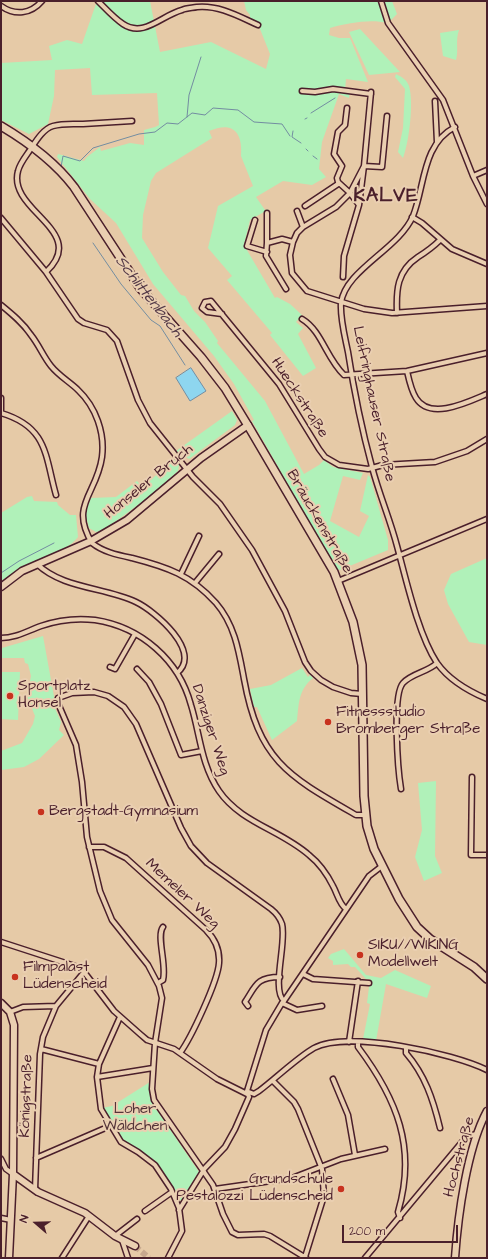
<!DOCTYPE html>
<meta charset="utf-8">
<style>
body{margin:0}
#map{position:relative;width:488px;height:1259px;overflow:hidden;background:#e6caa7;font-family:"Architects Daughter",sans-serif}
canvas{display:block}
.frame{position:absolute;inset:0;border:2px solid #4a1f2b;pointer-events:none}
.north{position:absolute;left:16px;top:1203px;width:40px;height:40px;-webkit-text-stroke:3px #eacfb1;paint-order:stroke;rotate:290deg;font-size:11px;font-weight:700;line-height:16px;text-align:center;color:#4a1f2b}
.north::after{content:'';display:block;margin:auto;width:14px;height:18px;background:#4a1f2b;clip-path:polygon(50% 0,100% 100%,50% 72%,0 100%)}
.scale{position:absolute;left:342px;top:1225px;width:116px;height:18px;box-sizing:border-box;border:2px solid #4a1f2b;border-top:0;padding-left:5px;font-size:12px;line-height:14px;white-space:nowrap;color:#4a1f2b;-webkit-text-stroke:3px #eacfb1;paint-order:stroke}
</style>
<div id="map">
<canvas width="488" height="1259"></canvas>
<div class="frame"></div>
<div class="north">N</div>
<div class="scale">200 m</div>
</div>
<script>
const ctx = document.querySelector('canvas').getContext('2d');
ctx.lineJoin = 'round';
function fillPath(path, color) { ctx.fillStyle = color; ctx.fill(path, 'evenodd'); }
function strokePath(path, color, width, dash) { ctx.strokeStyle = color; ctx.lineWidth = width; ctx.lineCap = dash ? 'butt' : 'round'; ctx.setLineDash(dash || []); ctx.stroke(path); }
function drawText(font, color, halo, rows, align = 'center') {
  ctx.font = font + ' "Architects Daughter",sans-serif'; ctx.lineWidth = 4; ctx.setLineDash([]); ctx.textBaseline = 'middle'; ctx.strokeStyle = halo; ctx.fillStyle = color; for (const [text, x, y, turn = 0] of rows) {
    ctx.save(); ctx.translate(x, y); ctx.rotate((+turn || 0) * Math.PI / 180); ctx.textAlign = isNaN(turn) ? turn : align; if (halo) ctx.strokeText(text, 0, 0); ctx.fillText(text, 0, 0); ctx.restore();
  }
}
fillPath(new Path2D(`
 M97 1H150L160 52 211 42 266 69 270 54 258 24 250 21V15L246 10 244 1H392L397 14 388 23C369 19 349 23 330 28L329 35 339 38H350L368 82 346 79 345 90 350 91 349 98 339 94 322 142 319 169 326 177 312 185 283 181 256 197 265 210 269 209 250 220 244 245 275 298 277 297 290 304 302 315 296 322 303 328 298 334 316 368 303 376 270 335 272 333 227 280 232 276 208 248 218 206 253 186 241 156C243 131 232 121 209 131L212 138 156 173 151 181 143 215 142 238 163 272 181 295 185 296 194 311 205 322 218 341 217 343 265 401 304 474 319 465 324 460 333 467 363 473 360 480 343 476 330 521 359 537 369 516 360 511 368 475 370 477 388 540V550L340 570 336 569 252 421 254 420 234 384 214 356 153 284 116 223 90 199 57 157 58 154 84 161 87 157 100 147 101 151 130 143 144 145V130L155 127 159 125 157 93 92 95 90 68 55 70 54 96 48 124 29 134 1 120V63L52 60 49 46 67 40 82 44Z
 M360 29 400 72 369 75 349 32Z
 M459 30C455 41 459 50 456 60L443 56 440 33Z
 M396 74C402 77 407 80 409 86 414 103 409 142 403 158L398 152 403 128 405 89 395 77Z
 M232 411 237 420 235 425 189 459 176 451Z
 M175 458 179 465 178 471 150 496 104 530 96 532 89 528 85 513 91 498 116 497 137 481 143 487Z
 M32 496 34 501 57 502 58 505 70 515H76L78 537C63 557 22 562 1 582V513L27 497Z
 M487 558V645L469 642 448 604 444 590 451 574Z
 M43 636 55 702 53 704 61 722 59 730 64 735 39 759 24 767 1 770V751L22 743 33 724 35 716 27 696 31 676 28 664 25 663 24 658H2V648Z
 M302 668 308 677 310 675 313 678C298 690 299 704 297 721L272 740 257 707H254L250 689 271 685Z
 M1 672H20L18 720 1 719Z
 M436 781 435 856 442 873 424 881 415 857 422 830 418 783Z
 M344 949 366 975 381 978 395 970 431 986 427 998 386 984 376 1041 363 1039 370 1004 367 1003 370 979H366L355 967H351L348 964 333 965V961L328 958 331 954Z
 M150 1082 151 1097 154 1106 199 1172 183 1199 177 1202 173 1189 159 1167 140 1150 121 1139 102 1108 112 1106Z`), '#b0f1b9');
const water = new Path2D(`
 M191 368 206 391 190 401 176 378Z`);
fillPath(water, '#8ed6ef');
strokePath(water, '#738da1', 1);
strokePath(new Path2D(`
 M311 113 335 98
 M187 117 189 95 201 57
 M305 119 307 118
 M293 131 292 137 301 143
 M306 149 308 151
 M313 156 317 159
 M61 167 63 156 80 161 93 148 139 134 155 132 167 123 178 124 192 113 205 115 213 108 238 110 254 122 282 124 290 136
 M93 243 121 284 151 320 160 326 185 365
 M1 573 19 561 54 543`), '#738da1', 1);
strokePath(new Path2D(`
 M135 1246 149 1258`), '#c7a88e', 6, [6, 3]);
const street = new Path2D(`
 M98 1C106 9 114 18 123 24 144 38 162 15 182 10 186 8 192 8 197 7 219 5 238 16 258 25
 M381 1 388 23 443 100 473 176 487 204
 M1 6C15 16 31 14 42 1
 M302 91 315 92 333 89 371 94
 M371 92 364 166 350 193 359 205 364 166 382 167 387 116
 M435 101 437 142
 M347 108 345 125 338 132 334 154 342 166 337 178 338 182 350 193 336 207 303 227 297 233 293 242 290 255 292 273 307 291 364 309 392 313 487 306
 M455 127C422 144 425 186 413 216 399 249 345 270 341 303 340 319 345 337 348 352 354 391 362 430 372 467 379 494 390 519 397 546 406 579 418 634 437 663 449 680 468 691 487 699
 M473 176 487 170
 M305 206 338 184
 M297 211 303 227
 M267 213V243
 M412 217 422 223 452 249 487 264
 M1 218 46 272 78 319 84 323 107 330 117 341 138 400 150 423 193 477 220 504 252 550 285 611 305 662 311 671 321 680 333 687 351 693 362 694
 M255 220 247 246 267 252
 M46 272C90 231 7 211 18 171 20 163 26 156 30 150 36 141 43 129 53 126 63 123 73 124 83 124 99 123 116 122 132 121
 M343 277 344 256 359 205
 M286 289 266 256 267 243 282 239 293 242
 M1 305C12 314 23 323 31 335 39 345 43 356 51 366 59 376 70 382 78 390 96 407 105 433 102 457 97 494 69 505 92 543 103 552 118 555 132 558 167 567 191 575 216 603 235 625 239 652 244 679 259 761 288 776 356 815H366
 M397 313C396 290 397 271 418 257 426 252 433 247 440 240
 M222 314 207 312 202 308 205 302 211 301 279 384 319 449 325 457 339 465 368 469 383 465 435 462 467 451 487 439
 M302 319C322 331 326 358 344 375L407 371 487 353
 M407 371C409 380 411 390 416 398 430 421 468 402 487 394
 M1 398V412
 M1 413C48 427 45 456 56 495
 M37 564C63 589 105 587 136 602 155 611 203 652 177 673
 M181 574 199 536
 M338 581 487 519
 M195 583 219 554
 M1 638C16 638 27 631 41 626 58 620 77 618 95 620 141 627 179 660 191 705 200 734 201 765 219 791 241 823 281 830 309 855 319 863 327 874 333 886 337 893 339 904 346 909
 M110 667 115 669 135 634
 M137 669 149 682 161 704 181 755 202 751
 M472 777 471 855H487
 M401 789C398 771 392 695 403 683 412 673 428 672 437 663
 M89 847H104L126 858 206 930C215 939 220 950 219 963 218 981 191 1038 180 1053
 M1 942 81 968 114 1011 140 1034 147 1040 174 1049 217 1079 247 1094 249 1092 254 1094 259 1091C275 1079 298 1057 314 1048 348 1030 453 1053 487 1070
 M303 974 313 979 369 983
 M158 983 163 980C167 965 156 936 163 927
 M284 1001 369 876 382 866
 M282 1003 284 1001C271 990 287 942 282 924 280 918 276 913 271 909L207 863 191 846 181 828 136 724 124 707 108 696 94 692 72 693 58 698 57 701 76 745 82 782 87 837 100 891 112 920 148 965 159 986 162 998 155 1043 152 1089 154 1100 213 1185 223 1214 232 1232 238 1235 264 1234 270 1236 306 1258
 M282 1003 297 1010 322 1006
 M248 1006 245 1002C256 985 257 977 280 977
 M10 1012 23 1007 56 1006 85 971
 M120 1017 99 1064 97 1077 101 1109 121 1142 138 1152 155 1165 171 1189 179 1208 182 1231 168 1258
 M349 1042 358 981
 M358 1043V1047C397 1099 417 1148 398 1212L400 1218
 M406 1048V1053C425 1075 433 1099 440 1128
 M41 1049 99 1064
 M97 1077 153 1068
 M333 1079 348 1115 355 1155
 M273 1081 294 1102 298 1109 322 1169 324 1196 305 1257
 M36 1158 110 1126
 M1 1159 6 1169 13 1174
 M215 1189 292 1178 341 1159 385 1149
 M35 1190 40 1054 43 1037 56 1006
 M179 1210 205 1168 225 1147 235 1129 249 1097 247 1091 266 1030 282 1003
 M145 1211 172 1192
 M1 1218 11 1220
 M115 1236 137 1219
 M122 1240 128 1258
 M62 1258 89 1216
 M365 1258 467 1136 477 1134`);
const secondary = new Path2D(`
 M1 587 22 571 91 541 127 520 201 458 248 425
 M1 1003 10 1012 14 1025 13 1174 9 1258
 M13 1174 38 1192 85 1213 115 1236 135 1246
 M455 1258C458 1215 467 1148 487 1111`);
const primary = new Path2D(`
 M1 126C28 142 55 162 74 187L140 288 201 357 225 388 250 429 334 572 353 622 362 665 364 796 367 826 374 849 399 899 417 927 430 939 474 967 487 979`);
strokePath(street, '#4a1f2b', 7);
strokePath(secondary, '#4a1f2b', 9);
strokePath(primary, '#4a1f2b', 10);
strokePath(street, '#eacfb1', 4);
strokePath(secondary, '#eacfb1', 6);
strokePath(primary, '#eacfb1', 7);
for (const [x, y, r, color] of [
 [10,696,4,"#c8321e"],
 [328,722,4,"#c8321e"],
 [41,812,4,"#c8321e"],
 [360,955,4,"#c8321e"],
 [15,977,4,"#c8321e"],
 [341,1189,4,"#c8321e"]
]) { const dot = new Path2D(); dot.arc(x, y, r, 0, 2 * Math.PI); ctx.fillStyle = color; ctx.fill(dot); strokePath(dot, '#eacfb1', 1.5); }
drawText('15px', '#4a1f2b', '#eacfb1', [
 ["Hueckstraße",299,398,57],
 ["Leifringhauser Straße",373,404,78],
 ["Honseler Bruch",149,482,-39],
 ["Bräuckenstraße",319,522,60],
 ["Danziger Weg",210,730,72],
 ["Memeler Weg",182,894,43],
 ["Königstraße",27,1096,-88],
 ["Hochstraße",460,1157,-75]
]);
drawText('15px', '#4a1f2b', '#eacfb1', [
 ["Sportplatz",18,687],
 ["Honsel",18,704],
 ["Fitnessstudio",336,713],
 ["Bromberger Straße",336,730],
 ["Bergstadt-Gymnasium",49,812],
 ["SIKU//WIKING",368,946],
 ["Modellwelt",368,963],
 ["Filmpalast",23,968],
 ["Lüdenscheid",23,985],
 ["Grundschule",333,1180,"right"],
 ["Pestalozzi Lüdenscheid",333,1197,"right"]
], 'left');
drawText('15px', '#543439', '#eacfb1', [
 ["Loher",135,1110],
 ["Wäldchen",135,1127]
]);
drawText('italic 16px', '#543a48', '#eacfb1', [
 ["Schlittenbach",148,297,52]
]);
ctx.letterSpacing = '1px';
drawText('bold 19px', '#4a1f2b', '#eacfb1', [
 ["KALVE",386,197]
]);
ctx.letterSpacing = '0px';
</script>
